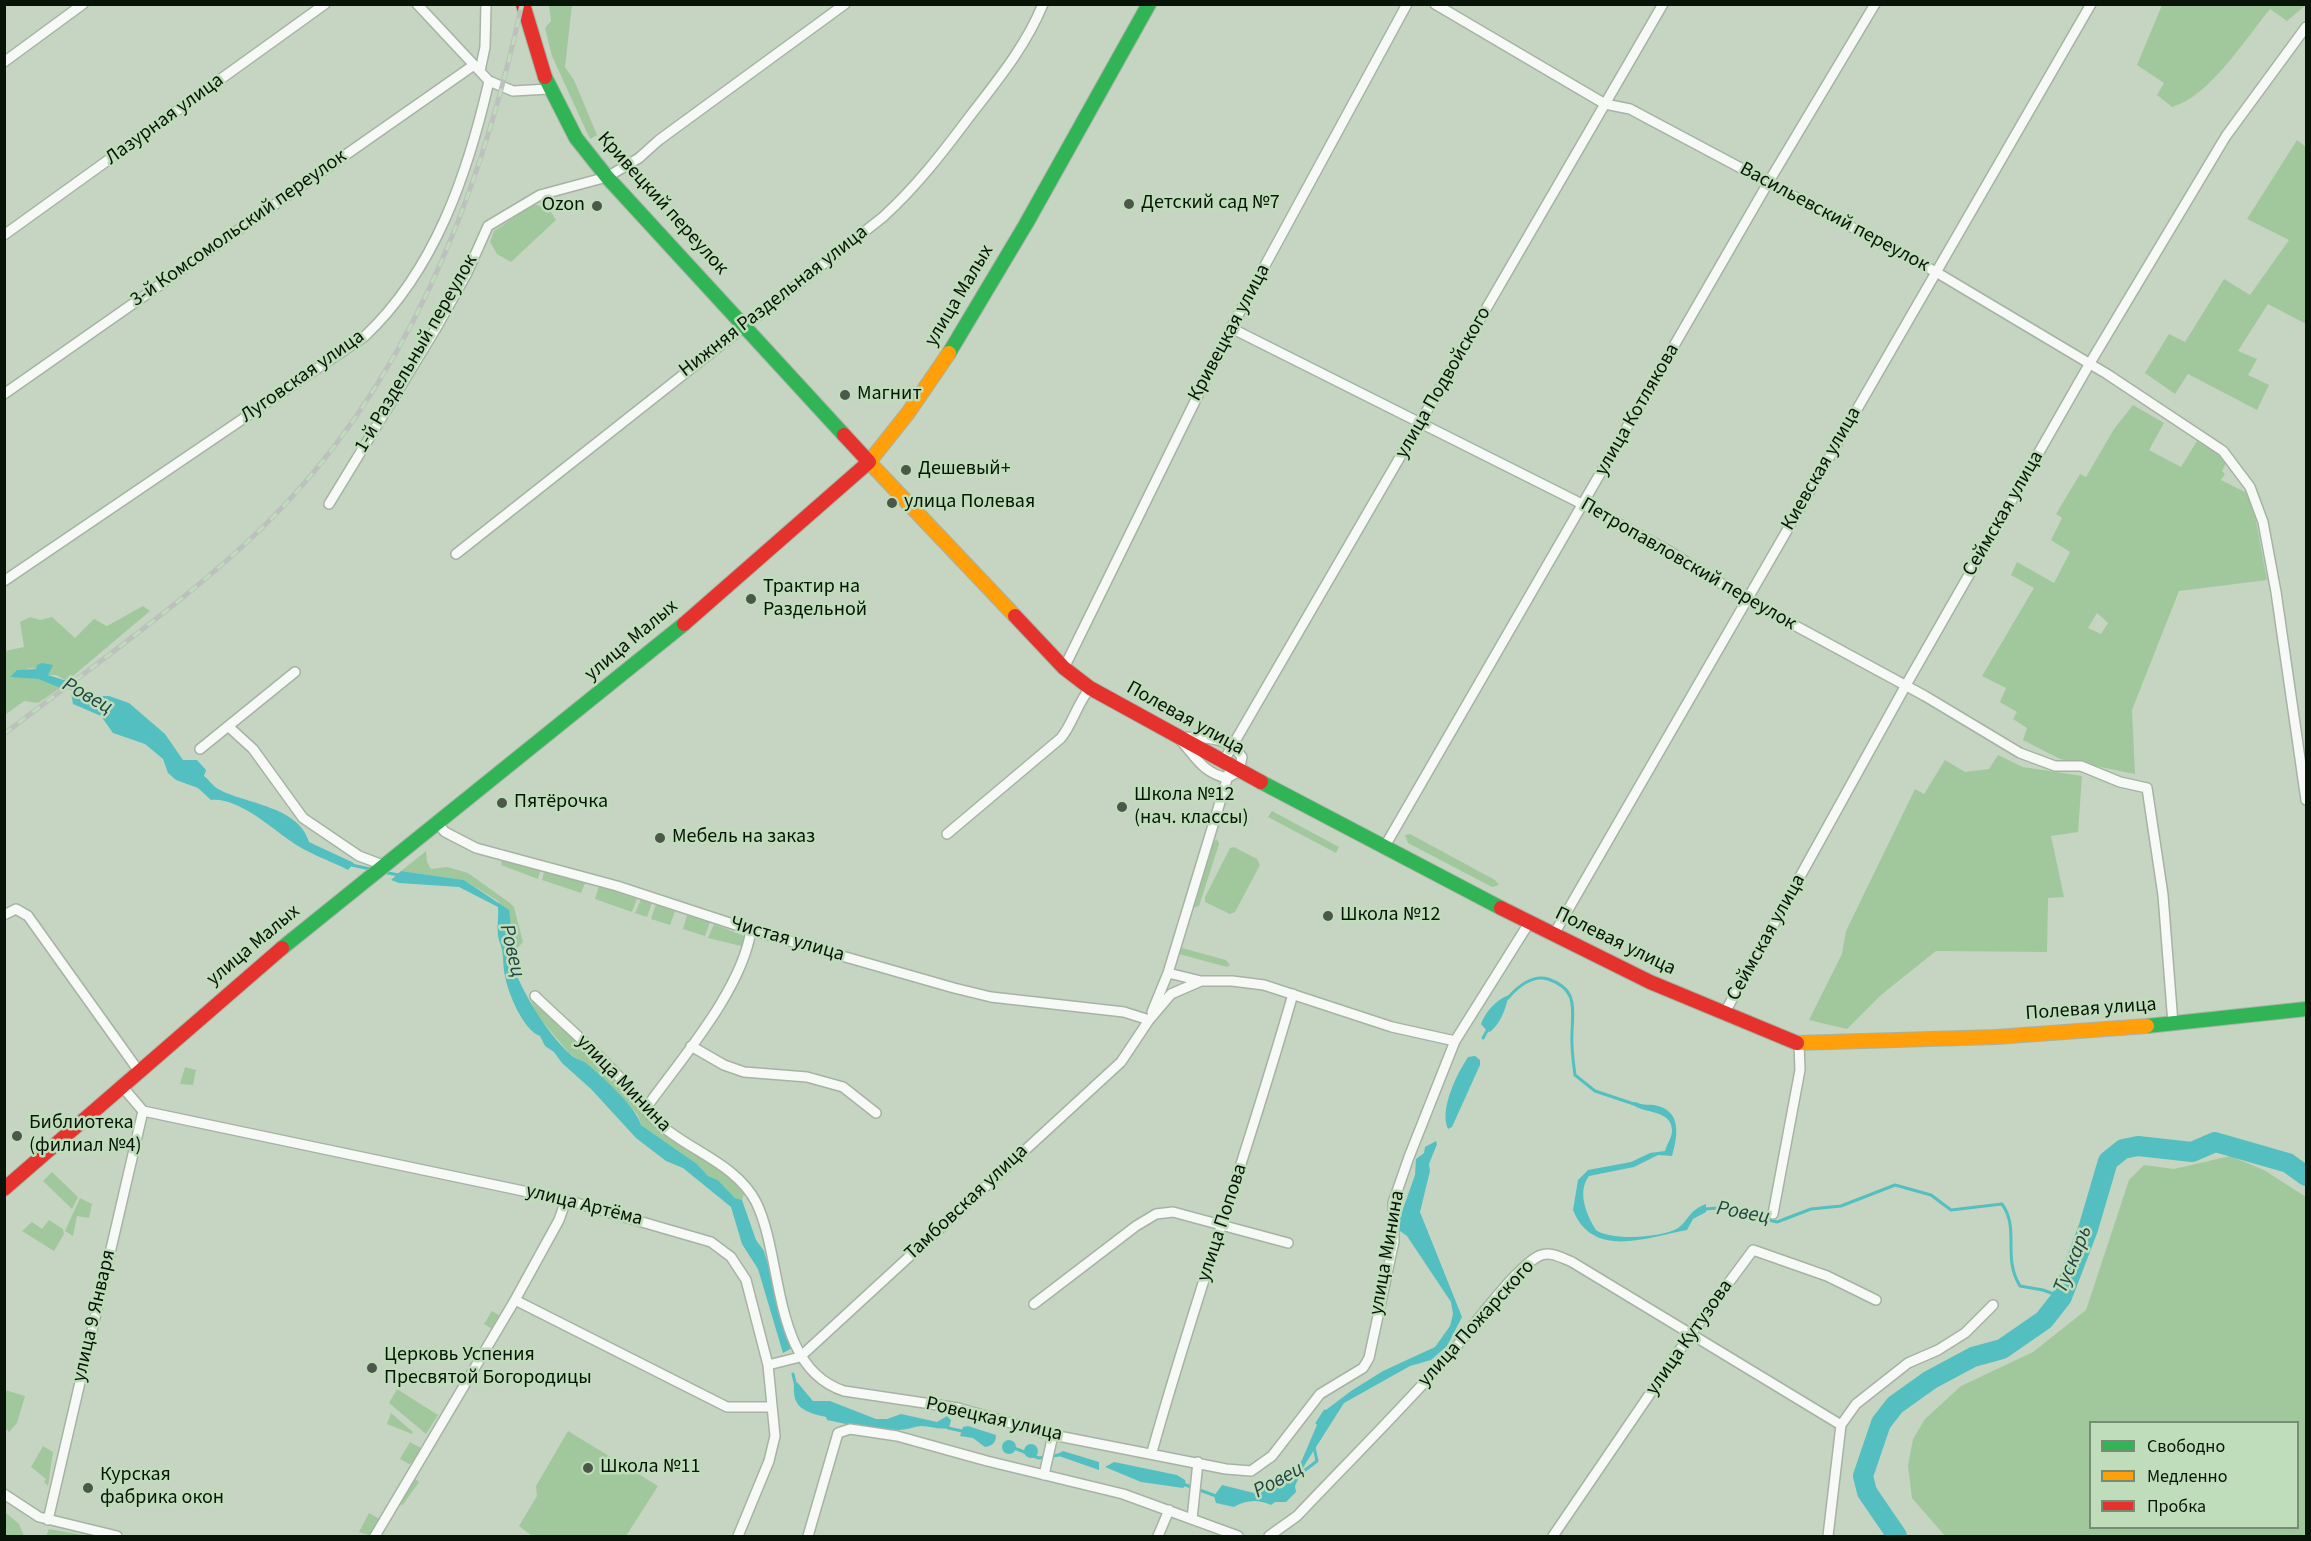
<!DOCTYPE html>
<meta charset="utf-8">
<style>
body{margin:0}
#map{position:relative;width:2311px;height:1541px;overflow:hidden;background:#c5d5c2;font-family:"Source Sans 3",sans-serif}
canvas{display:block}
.frame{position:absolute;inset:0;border:6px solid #091408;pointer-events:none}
.legend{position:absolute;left:2089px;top:1421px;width:210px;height:108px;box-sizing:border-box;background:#bfddba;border:2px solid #768d73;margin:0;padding:8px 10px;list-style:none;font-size:18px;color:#091408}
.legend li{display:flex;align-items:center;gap:12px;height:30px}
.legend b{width:30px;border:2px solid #768d73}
</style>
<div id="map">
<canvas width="2311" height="1541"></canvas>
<div class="frame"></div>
<ul class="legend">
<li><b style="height:8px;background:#30b455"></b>Свободно</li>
<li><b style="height:8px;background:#ff9f0a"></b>Медленно</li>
<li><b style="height:8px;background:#e5322d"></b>Пробка</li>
</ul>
</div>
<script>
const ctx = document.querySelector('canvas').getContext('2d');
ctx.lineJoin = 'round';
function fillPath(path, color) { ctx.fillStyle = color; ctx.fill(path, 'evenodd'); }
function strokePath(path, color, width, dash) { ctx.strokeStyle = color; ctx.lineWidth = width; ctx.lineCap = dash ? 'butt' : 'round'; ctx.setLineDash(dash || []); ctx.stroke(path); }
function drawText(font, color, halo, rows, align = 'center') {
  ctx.font = font + ' "Source Sans 3",sans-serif'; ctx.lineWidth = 5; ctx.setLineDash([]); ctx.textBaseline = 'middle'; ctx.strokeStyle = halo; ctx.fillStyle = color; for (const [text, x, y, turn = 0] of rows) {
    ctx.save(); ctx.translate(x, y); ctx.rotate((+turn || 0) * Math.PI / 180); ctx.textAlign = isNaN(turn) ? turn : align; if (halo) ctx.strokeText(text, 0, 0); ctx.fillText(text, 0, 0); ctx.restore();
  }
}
fillPath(new Path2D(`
 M549 5H572L565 67 574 80 597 135 590 139 552 56 545 28 551 21Z
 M2162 5V4L2306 5 2287 21 2270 9C2246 38 2209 97 2172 107L2157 95 2164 83 2137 65Z
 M2297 140 2306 147V324L2268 304 2238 351 2257 359 2248 375 2269 385 2257 410 2188 374 2175 394 2145 373 2169 334 2185 342 2224 279 2250 295 2289 240 2247 219Z
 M534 204 549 209 556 220 511 262 497 254 490 242 494 231Z
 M2133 405 2164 423 2149 450 2181 467 2197 441 2228 459 2222 471 2225 474 2221 480 2251 495 2267 580 2179 591 2132 710 2135 774 2060 759 2023 740 2027 728 2013 719 2017 712 2000 702 2006 688 1982 676 2034 588 2011 575 2017 562 2054 583 2070 552 2051 540 2062 518 2056 514 2080 474 2086 477 2114 429ZM2097 613 2108 623 2101 634 2088 628Z
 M143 606 150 611 67 681 56 675H48L49 670 29 668 11 676 38 679 60 688 38 703 24 701 5 715V651L24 647 20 622 30 617 40 620 52 617 75 638 94 619 107 626Z
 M1998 755 2023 767 2082 776 2078 832 2051 836 2064 897 2048 898 2047 952 1936 951 1881 995 1847 1029 1809 1020 1842 954 1846 931 1915 789 1924 794 1945 760 1965 772 1989 769Z
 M1272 811 1339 847 1336 853 1268 817Z
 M1410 834 1495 880 1499 885 1492 887 1408 843 1405 835Z
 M1217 839 1219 844 1199 906 1192 908 1210 845Z
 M1234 847 1257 859 1260 865 1235 912 1230 914 1205 902V897L1230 848Z
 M426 851 427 862 431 869 447 867 468 873 510 903 514 907 523 942 511 955 506 949 510 930 498 901 464 880 401 871Z
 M502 859 541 868 538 879 501 865Z
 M545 869 586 881 581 893 542 880Z
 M599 886 637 899 632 912 595 899Z
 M641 899 652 903 647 917 635 913Z
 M656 904 675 911 670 925 651 919Z
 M687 915 710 922 705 936 683 929Z
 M714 924 744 936 745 947 708 938Z
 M1182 948 1226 960 1230 965 1227 967 1179 954Z
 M531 995 576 1040 570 1049 580 1043 691 1149 742 1186 745 1191 742 1200 735 1198 718 1180 708 1176 697 1164 641 1125 638 1115 598 1073 569 1053 537 1015 529 997Z
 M185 1067 196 1070 193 1085 180 1084Z
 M2230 1156 2264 1170 2306 1197V1536H1945L1912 1498 1908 1466 1913 1439 1925 1419 1961 1386 2033 1352 2086 1310 2129 1180 2144 1165 2174 1169ZM2090 1422H2298V1528H2090Z
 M52 1172 78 1197 72 1209 43 1181Z
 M80 1198 92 1204 89 1218 77 1216 73 1236 65 1231Z
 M49 1220 63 1229 64 1234 54 1251 22 1231 32 1222 42 1229Z
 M492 1311 502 1317 494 1330 484 1324Z
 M397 1389 438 1415 426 1434 389 1403Z
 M5 1390 25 1396 17 1423 9 1432 5 1428Z
 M391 1413 413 1432 412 1434 387 1424Z
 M568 1431 658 1486 626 1536H532L519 1526 537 1496 536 1486Z
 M410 1442 421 1448 414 1462 409 1464 400 1459Z
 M43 1446 53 1452 48 1486 44 1482 46 1479 31 1467Z
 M414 1478 419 1482 402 1506 400 1502Z
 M5 1512 19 1524 24 1536H5Z
 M369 1513 381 1520 372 1536 359 1532Z
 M49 1529 87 1536H46Z`), '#a1c89c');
fillPath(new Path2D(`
 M42 663 53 665 48 675 67 681 60 688 38 679 10 677 17 670 36 669 37 665Z
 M78 687 93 696H109L129 703 165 734 183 760H197L206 770 204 776C209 780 213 786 218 789 245 804 299 806 309 842L354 863 348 870C329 860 306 853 289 840 269 826 237 797 211 800L198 788 176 780 168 773 163 759 145 744 113 733 101 716 73 704 71 693Z
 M401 871 464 880 509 910C511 921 512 938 507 949 517 963 512 966 518 978 529 1003 550 1036 570 1054 575 1059 581 1060 586 1063 601 1075 637 1108 641 1125L697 1164 708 1176 718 1180 735 1198 742 1200 756 1240 764 1251 792 1348 783 1353 758 1269 742 1244 731 1207 683 1168 666 1161 636 1138 591 1089 562 1063 554 1052 545 1046 540 1036C523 1030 508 993 505 976 502 961 505 956 499 940 496 931 499 916 498 907L459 887 399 883 391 880Z
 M1509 995C1505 1009 1502 1022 1490 1032L1487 1031 1481 1024C1485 1012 1497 999 1509 995Z
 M1475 1056 1480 1060V1065L1452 1127 1448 1129C1439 1109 1457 1074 1468 1057Z
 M1636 1102C1643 1106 1647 1104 1654 1105 1682 1110 1678 1135 1672 1156L1658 1155 1634 1167 1589 1176C1577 1192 1586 1214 1596 1230 1611 1241 1662 1238 1678 1228 1689 1220 1689 1210 1706 1204V1212L1693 1219 1687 1230C1648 1237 1593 1260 1573 1210L1578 1180 1588 1170 1631 1162 1650 1153 1665 1151C1667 1144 1671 1139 1672 1132 1673 1108 1642 1115 1631 1103Z
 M1436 1141 1437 1144 1429 1164 1430 1171 1420 1212 1462 1317 1447 1346 1431 1360 1410 1366 1344 1403 1304 1466 1295 1486 1296 1492 1286 1502H1275L1271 1505C1258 1499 1246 1500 1234 1507L1216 1503 1214 1496 1222 1485 1258 1494 1292 1473 1302 1460 1322 1413 1351 1391 1383 1371 1435 1347 1450 1326 1453 1314 1451 1302 1407 1236 1400 1231 1398 1223 1415 1175 1416 1159 1424 1153 1425 1147Z
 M797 1382 813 1401H830L876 1419H887L901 1414 937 1422 947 1416 951 1420 949 1428C938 1430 931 1426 921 1426 913 1427 906 1430 898 1430 874 1430 850 1425 827 1420L826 1417C805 1412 792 1408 794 1385Z
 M968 1426 996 1435C996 1443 992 1446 985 1447L973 1438 960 1436 963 1427Z
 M1002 1447a7 7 0 1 1 14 0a7 7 0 1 1-14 0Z
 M1024 1451a7 7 0 1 1 14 0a7 7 0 1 1-14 0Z
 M1063 1451 1099 1462V1470L1056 1455Z
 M1114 1462 1177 1475 1185 1480 1186 1485 1183 1488 1141 1482 1105 1467Z`), '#54bfc0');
strokePath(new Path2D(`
 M62 683 77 692
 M347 864 370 869
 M382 872 399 875
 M1508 998C1517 987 1533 974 1548 979 1577 989 1573 1006 1572 1032 1571 1047 1573 1061 1575 1075L1595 1091 1634 1104
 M1483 1038 1488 1029
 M1705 1209 1719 1208 1777 1222 1811 1209 1841 1206 1895 1185 1931 1195 1951 1210 2002 1204C2020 1229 2002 1257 2020 1286L2043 1290 2062 1297
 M793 1374 796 1387
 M1317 1423 1325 1411
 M948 1428 962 1431
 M1014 1448 1027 1453
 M1033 1456 1039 1458 1059 1455
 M1300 1474 1317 1461 1314 1447
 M1183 1484 1216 1496`), '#54bfc0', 3);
strokePath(new Path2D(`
 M1897 1536 1867 1492 1863 1476 1881 1423 1895 1405 1930 1380 1973 1357 2002 1349 2044 1320 2062 1297 2088 1229 2108 1161 2123 1149 2138 1146 2192 1152 2215 1142 2288 1163 2306 1176`), '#54bfc0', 20);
const street = new Path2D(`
 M417 4 489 81 513 91 549 89
 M1435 4 1605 104 1630 109 1936 272 2107 374 2223 451 2250 487 2263 522 2276 592 2306 800
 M4 62 83 4
 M480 71 485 47 486 4
 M4 235 325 4
 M1231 328 1584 505 1669 551 1746 599 1925 696 2020 753 2055 766H2081L2120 782 2147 788 2163 895 2173 1024
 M4 394 474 65
 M329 504 435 330 467 273 488 226 540 195 607 177 639 158 659 140 845 4
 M456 554 883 217C917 186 943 152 970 116 997 81 1026 46 1043 4
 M4 581 365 336C435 270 468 173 489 81
 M1064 668 1231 328 1407 4
 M229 727 253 749 303 818 359 856 383 865
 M1181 741C1196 757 1203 773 1227 778L1239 771 1242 757C1229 736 1204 738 1182 737
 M200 749 295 672
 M1223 762 1663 4
 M437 823 445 832 476 848 617 886 751 930 954 988 991 997 1124 1012 1149 1020
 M947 834 1061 738C1073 723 1077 704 1090 688
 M1385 846 1768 183 1875 4
 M4 915 16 909 28 916 138 1070
 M1554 934 2091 4
 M1168 973 1201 981H1232L1264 985 1392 1027 1455 1041
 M535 996C564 1024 596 1051 623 1081 634 1094 644 1108 655 1120 686 1150 735 1162 756 1202 784 1259 771 1367 844 1391L958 1408 1053 1435 1226 1469 1251 1471 1272 1456 1320 1394 1363 1368 1369 1358 1394 1241 1393 1203 1409 1157 1455 1041 1529 923
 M1152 1012 1168 973 1231 766
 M1724 1014 1906 685 2090 363 2226 136 2306 27
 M691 1046 724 1065 744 1072 807 1077 843 1087 876 1113
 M121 1085 143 1111
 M646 1108C681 1059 742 990 751 930
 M143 1111 566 1200 711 1242 731 1257 746 1280 768 1365 775 1436 769 1461 738 1536
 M1773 1214 1800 1070 1799 1044
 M515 1300 727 1407H770
 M1034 1304 1136 1226 1156 1214 1173 1212 1288 1243
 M768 1365 800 1357 1121 1062 1149 1020 1171 994 1201 981
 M1152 1452C1195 1298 1249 1148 1293 994
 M1044 1475 1053 1435
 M4 1494 39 1517 117 1536
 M1192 1519 1198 1462
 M48 1520 143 1111
 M375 1536 515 1300 559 1220 566 1200
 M808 1536 838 1433 850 1429 897 1436 987 1461 1123 1494 1238 1536
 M1158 1536 1169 1510
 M1269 1536 1297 1516C1348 1462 1402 1409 1451 1353 1471 1329 1513 1271 1537 1257 1549 1250 1560 1257 1572 1262L1841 1425
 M1553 1536 1690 1335 1753 1250 1827 1276 1876 1300
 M1828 1536 1841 1425 1856 1404 1908 1363 1938 1350 1965 1333 1993 1305`);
const fast = new Path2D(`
 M545 77 576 138 607 177 844 435
 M949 353 1026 224 1149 4
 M1261 782 1501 908
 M282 948 684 624
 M2147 1026 2306 1009`);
const slow = new Path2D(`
 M949 353 908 413 869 462 1015 616
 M1797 1043 1996 1037 2147 1026`);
const jam = new Path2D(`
 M523 4 545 77
 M1015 616 1064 668 1090 688 1261 782
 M684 624 869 462 844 435
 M1501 908 1650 982 1797 1043
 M4 1189 282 948`);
strokePath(street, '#a6b3a4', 12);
strokePath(fast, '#a6b3a4', 16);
strokePath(slow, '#a6b3a4', 16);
strokePath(jam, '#a6b3a4', 16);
strokePath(street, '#f6f9f6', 9);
strokePath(fast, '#30b455', 14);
strokePath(slow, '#ff9f0a', 14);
strokePath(jam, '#e5322d', 14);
const rail = new Path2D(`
 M4 734C91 667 183 604 262 528 406 388 480 198 522 4`);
strokePath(rail, '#bdc1bd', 5);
strokePath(rail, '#bfddba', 3, [9]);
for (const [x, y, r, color] of [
 [1129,204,6,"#4b5849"],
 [597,206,6,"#4b5849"],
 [845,395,6,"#4b5849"],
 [906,470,6,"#4b5849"],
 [892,503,6,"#4b5849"],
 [751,599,6,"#4b5849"],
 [502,803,6,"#4b5849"],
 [1122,807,6,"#4b5849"],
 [660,838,6,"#4b5849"],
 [1328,916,6,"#4b5849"],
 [17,1136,6,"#4b5849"],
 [372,1368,6,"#4b5849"],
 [588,1468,6,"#4b5849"],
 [88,1488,6,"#4b5849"]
]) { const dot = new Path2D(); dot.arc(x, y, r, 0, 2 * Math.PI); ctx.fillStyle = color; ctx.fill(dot); strokePath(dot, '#bfddba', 2); }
drawText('20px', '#091408', '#bfddba', [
 ["Лазурная улица",165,120,-36],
 ["Кривецкий переулок",662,204,48],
 ["Васильевский переулок",1834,218,28],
 ["3-й Комсомольский переулок",239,229,-35],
 ["улица Малых",960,296,-59],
 ["Нижняя Раздельная улица",774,302,-38],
 ["Кривецкая улица",1230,333,-62],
 ["1-й Раздельный переулок",417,354,-60],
 ["Луговская улица",303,377,-35],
 ["улица Подвойского",1444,383,-60],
 ["улица Котлякова",1638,410,-60],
 ["Киевская улица",1822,469,-60],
 ["Сеймская улица",2004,514,-60],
 ["Петропавловский переулок",1688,565,30],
 ["улица Малых",632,641,-40],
 ["Полевая улица",1185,719,29],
 ["Сеймская улица",1767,938,-61],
 ["Чистая улица",787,940,16],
 ["Полевая улица",1615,942,26],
 ["улица Малых",254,946,-40],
 ["Полевая улица",2091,1010,-4],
 ["улица Минина",623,1084,46],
 ["Тамбовская улица",967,1203,-43],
 ["улица Артёма",584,1206,14],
 ["улица Попова",1223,1223,-72],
 ["улица Минина",1388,1253,-80],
 ["улица 9 Января",95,1316,-77],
 ["улица Пожарского",1477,1324,-48],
 ["улица Кутузова",1690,1338,-55],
 ["Ровецкая улица",994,1420,13]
]);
drawText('20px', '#091408', '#bfddba', [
 ["Детский сад №7",1141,204],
 ["Ozon",585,206,"right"],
 ["Магнит",857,395],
 ["Дешевый+",918,470],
 ["улица Полевая",904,503],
 ["Трактир на",763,588],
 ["Раздельной",763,611],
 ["Школа №12",1134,796],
 ["(нач. классы)",1134,819],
 ["Пятёрочка",514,803],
 ["Мебель на заказ",672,838],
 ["Школа №12",1340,916],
 ["Библиотека",29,1124],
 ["(филиал №4)",29,1147],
 ["Церковь Успения",384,1356],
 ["Пресвятой Богородицы",384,1379],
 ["Школа №11",600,1468],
 ["Курская",100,1476],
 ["фабрика окон",100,1499]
], 'left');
drawText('italic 21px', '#264345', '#bfddba', [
 ["Ровец",87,697,29],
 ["Ровец",511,951,77],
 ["Ровец",1743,1214,10],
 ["Тускарь",2074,1260,-68],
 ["Ровец",1279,1481,-28]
]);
</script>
